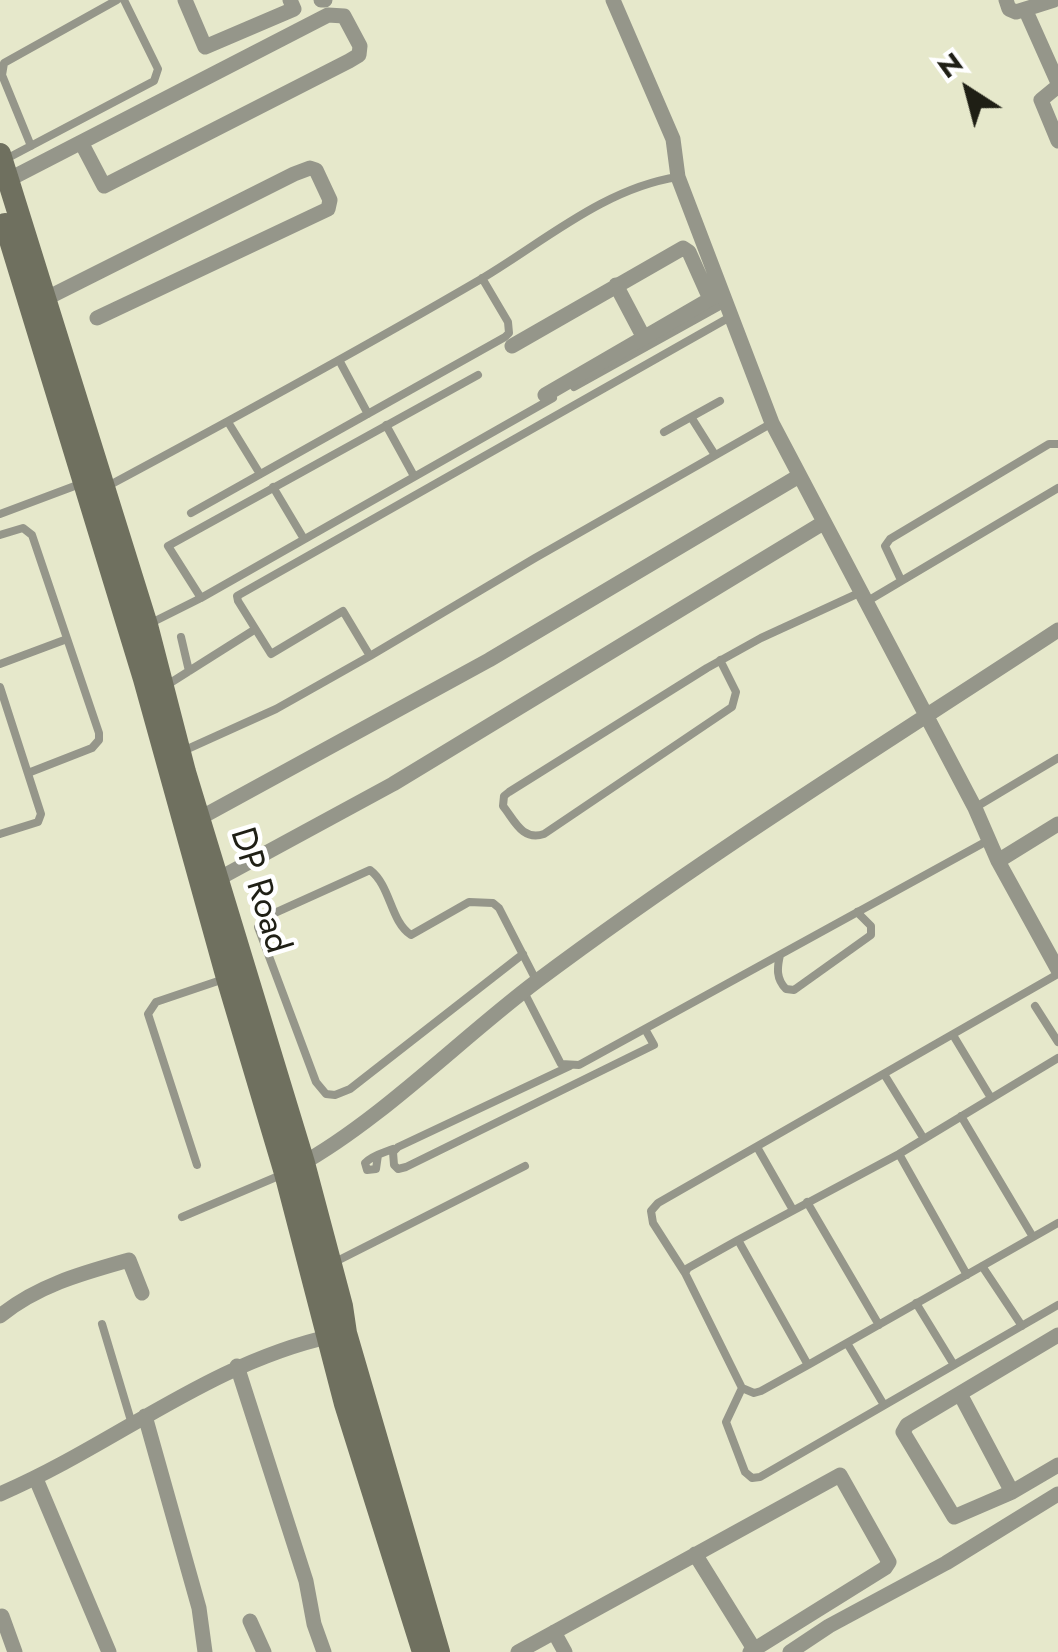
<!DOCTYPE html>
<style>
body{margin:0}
#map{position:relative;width:1058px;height:1652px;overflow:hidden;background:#e6e8cb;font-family:Jost,sans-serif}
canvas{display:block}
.north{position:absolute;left:918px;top:40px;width:100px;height:100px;-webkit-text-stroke:8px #fff;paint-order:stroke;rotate:324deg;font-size:28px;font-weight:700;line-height:40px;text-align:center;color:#1f1f15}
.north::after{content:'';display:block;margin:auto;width:35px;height:45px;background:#1f1f15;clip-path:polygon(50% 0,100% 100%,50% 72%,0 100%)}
</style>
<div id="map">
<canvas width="1058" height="1652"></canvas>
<div class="north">N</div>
</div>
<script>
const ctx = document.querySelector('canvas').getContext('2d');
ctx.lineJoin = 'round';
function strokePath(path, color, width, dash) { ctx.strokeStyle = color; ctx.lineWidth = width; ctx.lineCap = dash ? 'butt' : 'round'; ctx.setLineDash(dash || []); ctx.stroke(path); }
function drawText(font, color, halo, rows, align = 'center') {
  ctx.font = font + ' Jost,sans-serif'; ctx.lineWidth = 9; ctx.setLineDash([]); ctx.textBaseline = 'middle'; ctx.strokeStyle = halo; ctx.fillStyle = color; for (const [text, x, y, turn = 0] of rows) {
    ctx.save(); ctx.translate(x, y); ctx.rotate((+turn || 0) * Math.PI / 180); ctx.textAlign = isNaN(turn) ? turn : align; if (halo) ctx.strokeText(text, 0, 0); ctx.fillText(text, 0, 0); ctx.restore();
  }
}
strokePath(new Path2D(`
 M31 146 2 75 4 63 117 0
 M6 159 154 81 158 69 124 0
 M730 317 237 596 238 601 271 654 343 611 370 656 535 558 772 423
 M339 360 368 414
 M574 387 727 302
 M691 417 720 401
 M228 422 260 474
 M386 425 414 476
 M664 432 691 417 715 455
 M108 486C231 420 354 353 476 282 540 245 603 188 678 177
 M273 487 304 539
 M191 513 505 337 509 333 508 322 482 278
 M0 514 80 484
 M0 535 23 528 32 535 99 733V740L92 748 28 773
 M901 580 885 546 890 539 1049 444H1058
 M201 598 168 546 478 375
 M866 602 1058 488
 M151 623 201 598 553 398
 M181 637 189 671
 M720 660 736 692 732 707 544 834C522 841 515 821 503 806L504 796 509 792 707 668 761 638 859 593
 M0 664 67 639
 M167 685 254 630
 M0 687 41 814 38 822 0 834
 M183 751 276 709 370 656
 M976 807 1058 758
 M523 954 350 1089 335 1095 326 1094 316 1082 258 927 268 916 370 870C391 886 390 921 411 935L469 902 493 903 499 908 537 982
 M780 955C777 968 776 979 786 989L794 990 871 935V926L857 912
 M524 992 561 1064 579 1065 987 841
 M1035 1006 1058 1042
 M953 1035 991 1098
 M1058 1058 899 1154 738 1240 808 1365 1058 1223
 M570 1066 398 1147 393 1152 394 1165 398 1169 406 1167 654 1045 645 1029
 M884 1074 924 1139
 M961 1116 1033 1237
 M757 1147 793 1210
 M899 1154 967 1275
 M378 1155 376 1169 367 1170 365 1163C373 1155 383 1153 393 1149
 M197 1165 148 1014 156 1002 224 979
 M807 1202 879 1325
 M182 1217 281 1175
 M738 1240 688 1268 685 1273 742 1388 754 1393 761 1391 808 1365
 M333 1263 525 1166
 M982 1266 1022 1326
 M685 1273 653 1223 651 1211 658 1203 1058 974
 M916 1303 954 1365
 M102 1324 132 1424
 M847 1343 884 1405
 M742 1388 726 1422 745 1472 752 1478 760 1477 1058 1305`), '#95968a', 8);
strokePath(new Path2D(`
 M185 0 205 47 294 9 290 0
 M321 0H325
 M613 0 673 139 678 177 772 423 975 808 998 861 1058 970
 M1006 0 1009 9 1016 12 1054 0
 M1025 9 1058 83
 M1058 86 1041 100 1058 141
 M2 183 328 15 344 16 360 46 359 55 349 61 104 186 82 144
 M616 285 644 338
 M45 299 294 174 310 168 316 170 330 200 328 209 97 318
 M512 346 683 248 689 252 710 299
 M545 395 719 294
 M200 818 489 660 799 476
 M998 861 1058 824
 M218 879 393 784 823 523
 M298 1166C381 1120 460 1039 537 981 705 855 883 745 1058 630
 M0 1316C38 1285 83 1273 129 1260L142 1293
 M1058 1335 907 1425 903 1432 954 1517 1012 1492 1058 1465
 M237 1366 306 1581 314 1624 324 1652
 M960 1394 1012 1492
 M145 1416 199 1608 205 1652
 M36 1479 109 1652
 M0 1494C114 1445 209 1363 332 1336
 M695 1554 754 1649
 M2 1616 15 1652
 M250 1621 264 1652
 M554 1632 565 1652
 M518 1652 840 1475 889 1562 885 1568 750 1652
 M790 1652 829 1626 946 1563 1058 1494`), '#95968a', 15);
strokePath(new Path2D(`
 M0 154 147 625 185 772 304 1163 342 1306 346 1333 439 1652
 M5 224 144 679 227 978 285 1173 345 1404 423 1652`), '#6f705f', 22);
drawText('35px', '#1f1f15', '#fff', [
 ["DP Road",258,891,73]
]);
</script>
